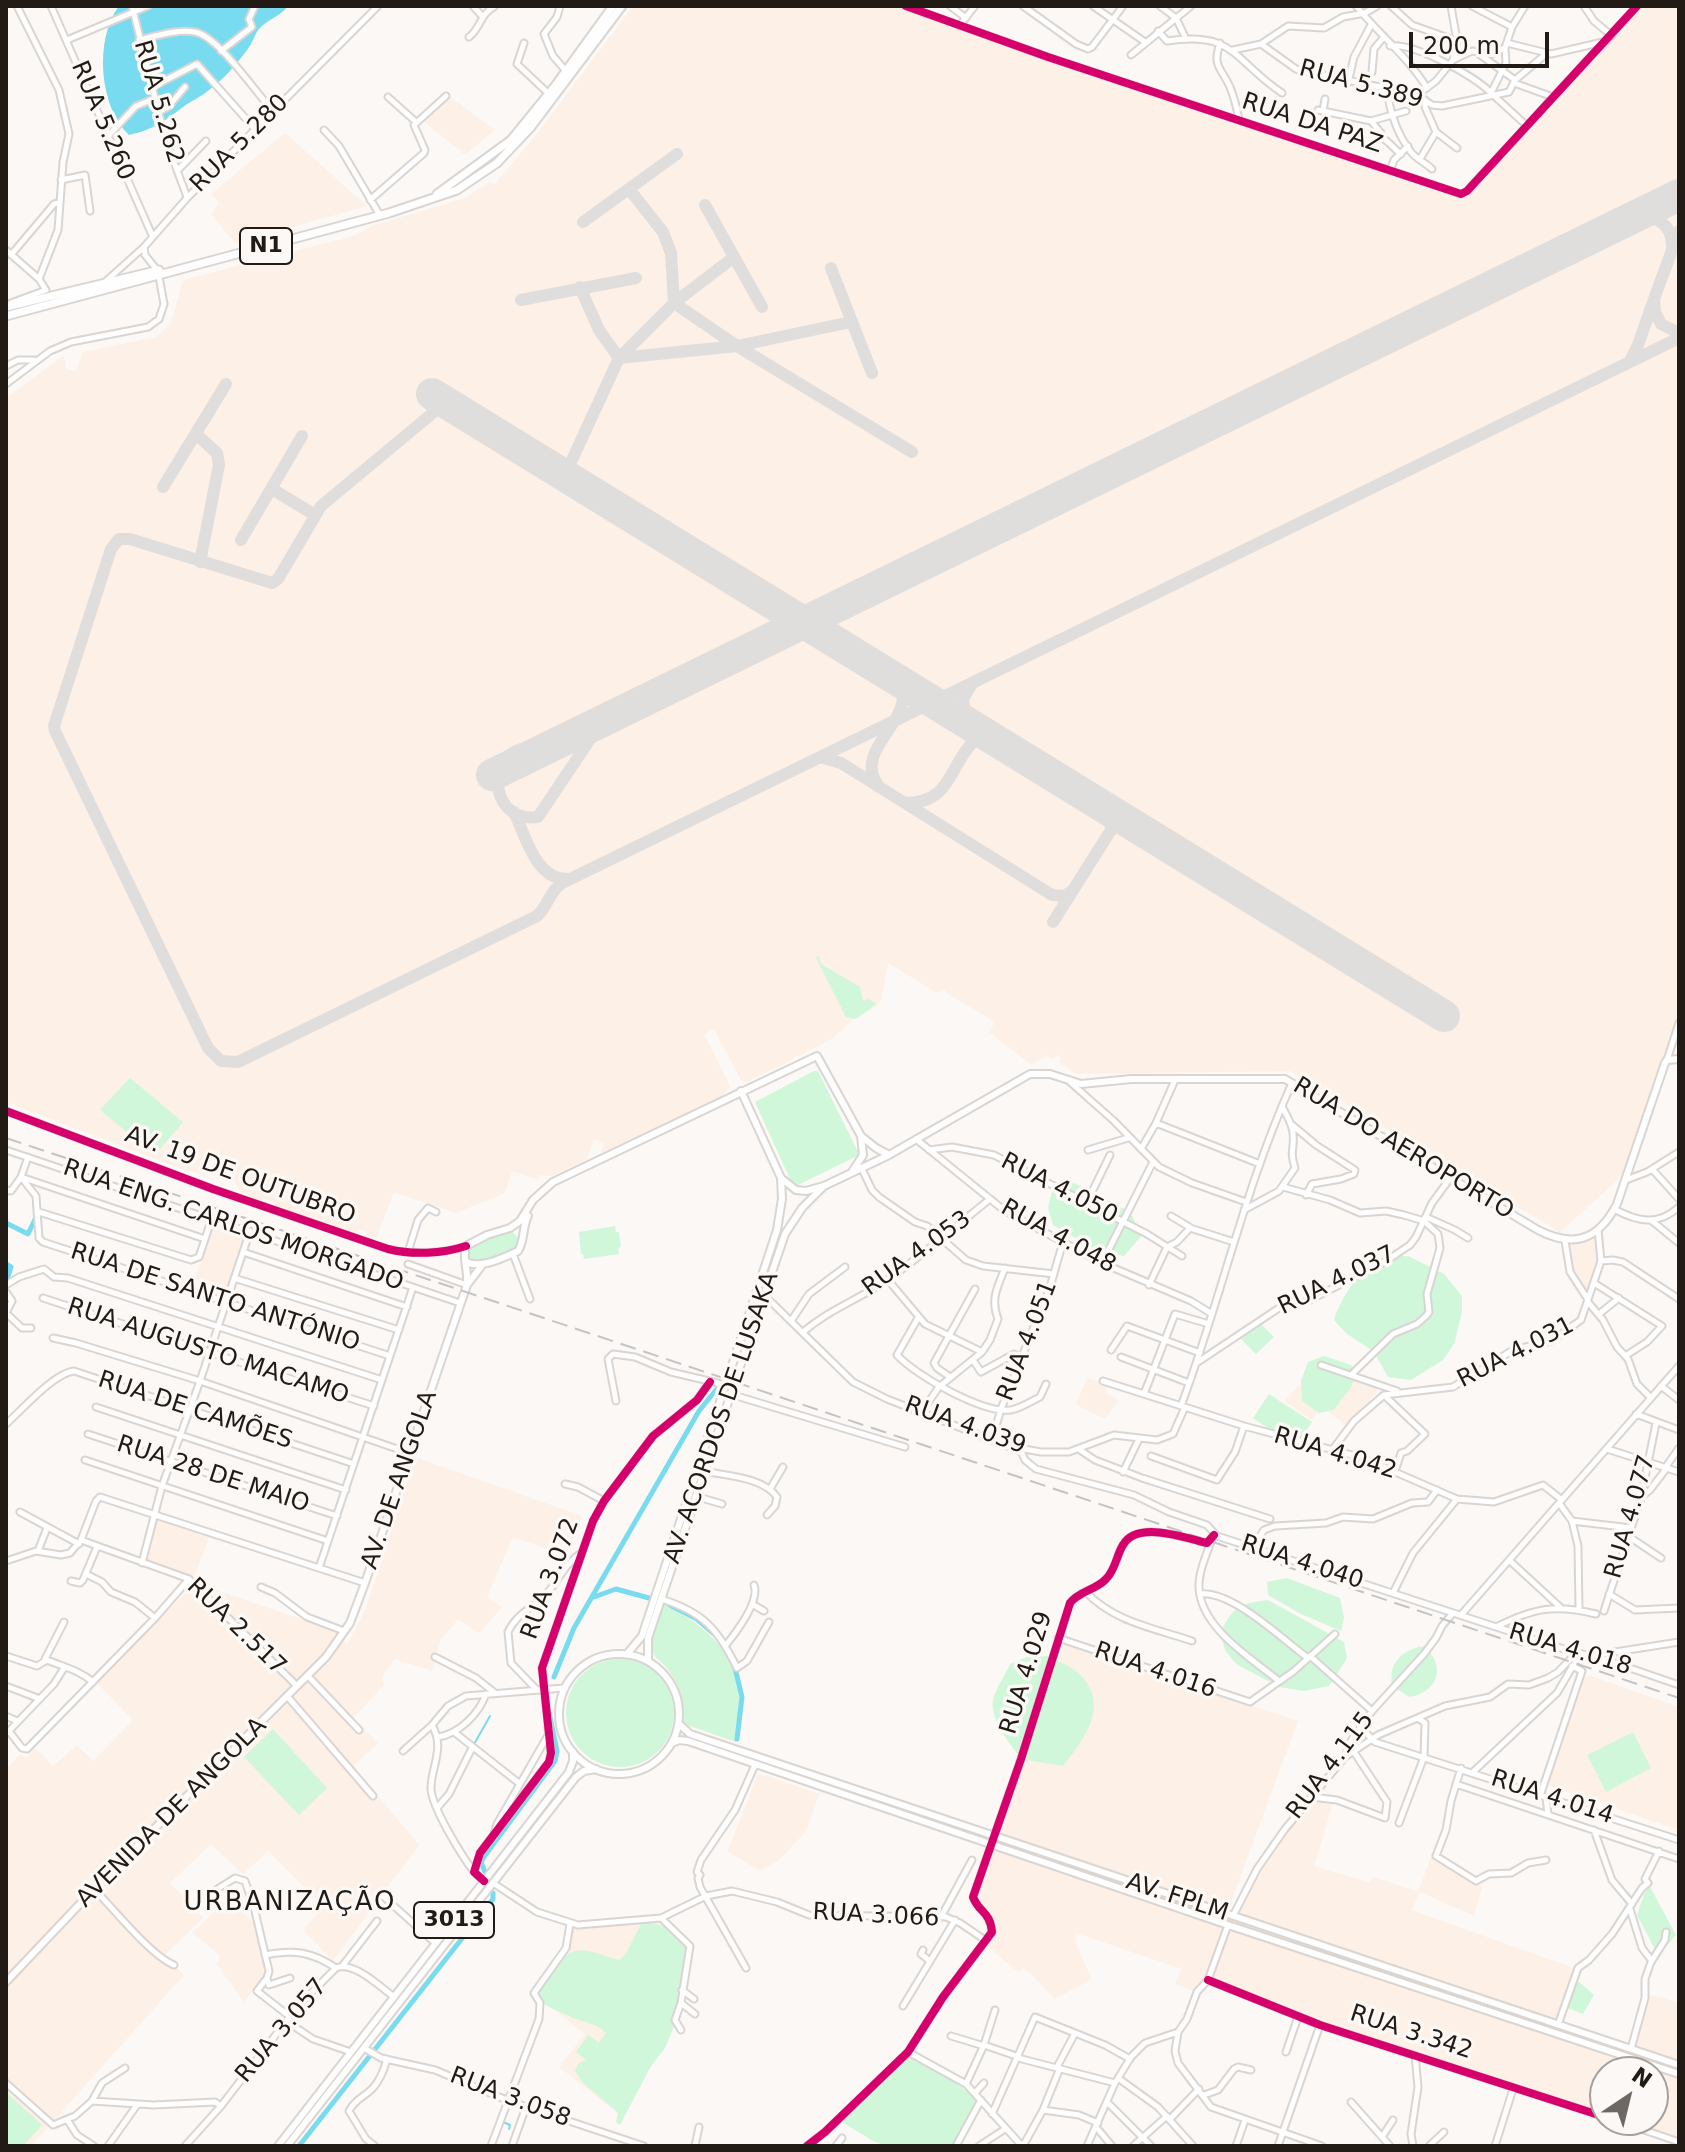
<!DOCTYPE html>
<meta charset="utf-8">
<style>
body{margin:0}
#map{position:relative;width:1685px;height:2152px;overflow:hidden;background:#fbf8f6;font-family:"DejaVu Sans",sans-serif}
canvas{display:block}
.frame{position:absolute;inset:0;border:8px solid #221b15;pointer-events:none}
.north{position:absolute;left:1589px;top:2056px;width:80px;height:80px;box-sizing:border-box;background:#fcf8f5;border:2px solid #a5a09b;border-radius:50%;rotate:35deg;font-size:22px;font-weight:700;line-height:32px;text-align:center;color:#221b15}
.north::after{content:'';display:block;margin:auto;width:28px;height:36px;background:#6e6864;clip-path:polygon(50% 0,100% 100%,50% 72%,0 100%)}
.scale{position:absolute;left:1409px;top:32px;width:140px;height:36px;box-sizing:border-box;border:4px solid #221b15;border-top:0;padding-left:10px;font-size:24px;line-height:28px;white-space:nowrap;color:#221b15;-webkit-text-stroke:6px #fcf8f5;paint-order:stroke}
</style>
<div id="map">
<canvas width="1685" height="2152"></canvas>
<div class="frame"></div>
<div class="north">N</div>
<div class="scale">200 m</div>
</div>
<script>
const ctx = document.querySelector('canvas').getContext('2d');
ctx.lineJoin = 'round';
function fillPath(path, color) { ctx.fillStyle = color; ctx.fill(path, 'evenodd'); }
function strokePath(path, color, width, dash) { ctx.strokeStyle = color; ctx.lineWidth = width; ctx.lineCap = dash ? 'butt' : 'round'; ctx.setLineDash(dash || []); ctx.stroke(path); }
function drawText(font, color, halo, rows, align = 'center') {
  ctx.font = font + ' "DejaVu Sans",sans-serif'; ctx.lineWidth = 7; ctx.setLineDash([]); ctx.textBaseline = 'middle'; ctx.strokeStyle = halo; ctx.fillStyle = color; for (const [text, x, y, turn = 0] of rows) {
    ctx.save(); ctx.translate(x, y); ctx.rotate((+turn || 0) * Math.PI / 180); ctx.textAlign = isNaN(turn) ? turn : align; if (halo) ctx.strokeText(text, 0, 0); ctx.fillText(text, 0, 0); ctx.restore();
  }
}
fillPath(new Path2D(`
 M633 6H908L1464 194 1640 6H1679V1021L1672 1042 1668 1044 1621 1177 1560 1232 1290 1071 1076 1074 1059 1062 1061 1058 1057 1055 1053 1059 1047 1055 1032 1065 989 1032 995 1022 948 994 945 989 937 993 888 963 881 1000 877 1006 852 1020 832 1039 747 1082 741 1080 714 1029 704 1034 730 1086 721 1098 601 1153 604 1143 594 1139 587 1159 552 1176 539 1175 538 1180 512 1171 505 1193 456 1213 394 1192 376 1239 366 1236V1232L359 1229 356 1233 274 1206V1202L264 1199 262 1201 241 1193 217 1150 206 1155 210 1168 204 1177 198 1173 182 1169 6 1102V398L64 355 66 369 76 371 83 352 156 337 171 323 183 280 353 236 374 225 465 198 489 182 495 184 540 130Z
 M448 95 495 130 465 155 423 121Z
 M285 133 367 206 235 243 211 214 219 203 211 194Z
 M212 1225 247 1236 228 1290 195 1279Z
 M1598 1234 1601 1262 1589 1294 1575 1280 1568 1255 1569 1245Z
 M1317 1367 1378 1386 1375 1394 1347 1426 1322 1407 1311 1420 1284 1401Z
 M1087 1378 1109 1385 1105 1391 1119 1401 1105 1419 1076 1405Z
 M415 1457 582 1516 570 1545 562 1544 557 1552 513 1537 487 1597 502 1607 479 1633 458 1619 441 1639 432 1671 395 1659 382 1677 384 1685 353 1718 378 1743 353 1766 419 1845 333 1961 303 1930 324 1906 268 1851 243 1874 211 1844 170 1883 203 1918 164 1956 184 1975 31 2146H6V1769L20 1754 26 1758 36 1748 53 1766 77 1745 93 1761 133 1720 96 1682 196 1583 339 1632 347 1645 366 1608Z
 M158 1520 209 1537 194 1578 152 1565 144 1558Z
 M1064 1644 1298 1721 1228 1910 1235 1913 1257 1869 1310 1797 1334 1799 1314 1866 1370 1883 1373 1877 1418 1892 1431 1857 1482 1887 1474 1916 1420 1892 1411 1910 1577 1969 1555 2033 1629 2058 1647 1994 1679 2002V2142L1615 2120H1653V2072H1605V2117L1320 2025 1208 1981 1197 1992 1175 1984 1182 1969 1076 1933 1074 1939 1091 1978 1089 1981 1055 1999 1030 1973 1023 1968 1019 1973 984 1943 992 1932 990 1916 973 1897Z
 M1589 1675 1679 1707V1830L1547 1785 1582 1680Z
 M758 1773 819 1794 806 1831 780 1859 760 1871 728 1851Z
 M230 1897 253 1923 267 1973 244 2002 217 1964 221 1956 192 1933Z
 M659 1923 688 1947 621 2116 559 2067 585 2034 536 1995 570 1951 568 1948 570 1928Z`), '#fdf0e6');
fillPath(new Path2D(`
 M815 956 819 957 821 964 860 987 863 1001 869 999 876 1004 856 1019 846 1017Z
 M814 1071H818L858 1152 857 1156 798 1185 790 1179 755 1102Z
 M130 1078 183 1122 155 1155 100 1110Z
 M1074 1183 1130 1212 1142 1235 1124 1256 1098 1251 1053 1225 1048 1208 1053 1188Z
 M615 1226 616 1232H619L621 1247 618 1248 619 1254 584 1259 583 1254H581L579 1232Z
 M511 1231 520 1239 516 1248 477 1263 468 1260 467 1251 469 1247Z
 M1408 1256 1444 1274 1462 1296V1312L1454 1344 1443 1360 1411 1380 1388 1377 1374 1352 1346 1333 1334 1320C1341 1297 1362 1264 1388 1257 1393 1255 1402 1256 1408 1256Z
 M1260 1323 1274 1337 1256 1354 1241 1339Z
 M1324 1356 1351 1365 1356 1376 1350 1389 1333 1410 1319 1413 1302 1401 1301 1381 1308 1362Z
 M1269 1394 1312 1422 1296 1447 1253 1418Z
 M1287 1578 1340 1598 1344 1618 1341 1631 1299 1613 1268 1595 1267 1582Z
 M1268 1600 1344 1642 1347 1658 1329 1686 1304 1691 1279 1687 1236 1664 1225 1650 1220 1633C1234 1606 1238 1604 1268 1600Z
 M664 1603C705 1627 740 1652 740 1704 740 1717 737 1730 736 1742L684 1724C685 1704 680 1683 666 1667 659 1659 652 1657 649 1646Z
 M1426 1646C1428 1651 1435 1658 1436 1664 1441 1683 1425 1694 1410 1697L1393 1687C1386 1663 1404 1648 1426 1646Z
 M1050 1656C1058 1661 1070 1666 1077 1672 1112 1703 1085 1738 1063 1766L1021 1759C1010 1743 990 1721 993 1700 995 1689 1006 1674 1010 1664L1027 1657Z
 M566 1713a54 54 0 1 1 108 0a54 54 0 1 1-108 0Z
 M273 1729 327 1788 299 1815 244 1757Z
 M1633 1732 1651 1768 1606 1792 1587 1755Z
 M1648 1883 1676 1935 1658 1955 1637 1915Z
 M642 1922C662 1922 678 1933 690 1948L675 2024 665 2048 651 2066 620 2125 616 2122 618 2113 615 2110 583 2083 575 2071 578 2064 586 2060 576 2052 588 2035 598 2042 594 2049 606 2033C596 2022 583 2023 571 2017 556 2011 544 2004 530 1997 530 1984 537 1987 544 1979 549 1975 552 1969 556 1964 578 1940 592 1953 619 1960L625 1955Z
 M1578 1981 1594 1995 1583 2014 1566 2007Z
 M906 2057 952 2078 976 2100 977 2104 954 2146H887L873 2141 842 2122Z
 M6 2092 42 2125 23 2146H6Z`), '#d0f7d9');
fillPath(new Path2D(`
 M119 6H288C281 16 268 19 259 29 254 35 253 43 247 50 236 65 224 79 209 90 201 97 191 101 183 107 163 122 155 129 129 135 99 107 94 39 119 6Z`), '#79dbef');
strokePath(new Path2D(`
 M473 1746 490 1716
 M485 1872 481 1862 486 1854 555 1761 557 1751 549 1710
 M665 1920 676 1913
 M501 2121 510 2125 509 2129`), '#79dbef', 2);
strokePath(new Path2D(`
 M6 1223 28 1234 39 1211V1220
 M6 1264 11 1267 6 1283
 M594 1597 616 1589 649 1598
 M670 1605 697 1619 713 1633
 M734 1664 742 1697 737 1739
 M554 1677 574 1628 699 1411 720 1385 719 1383
 M485 1872 481 1862 486 1854 555 1761 557 1751 549 1712
 M299 2146 493 1899V1893`), '#79dbef', 5);
strokePath(new Path2D(`
 M629 189 663 232 671 253 674 303 737 346 912 452
 M705 205 762 307
 M1630 219C1651 213 1672 221 1672 246
 M583 222 677 154
 M1679 231 1654 299 1655 312 1661 324 1679 333
 M831 268 872 373
 M580 287 599 330 619 358 737 346 851 322
 M521 300 636 278
 M1631 359 1638 345 1653 302
 M446 402 321 506 278 579 272 583 130 539H119L111 549 54 726 55 731 208 1048 221 1061 238 1062 537 916C548 906 549 892 562 883L1679 338
 M196 434 217 453 219 465 200 562
 M565 475 619 358 674 303 734 257
 M163 487 226 384
 M272 489 315 515
 M241 540 302 436
 M914 691 928 696H940
 M967 731 963 699 972 684
 M543 750C486 734 482 824 538 817L595 732 609 718
 M820 757 841 763 1052 895 1064 896 1072 891
 M878 785C849 747 930 712 893 678
 M905 803C953 803 948 765 975 740L988 738 1004 745
 M1102 806 1111 818V830L1120 825 1133 826
 M514 812C526 837 536 881 569 879
 M1053 922 1111 830`), '#e0dedc', 12);
strokePath(new Path2D(`
 M432 394 1444 1016
 M492 775 1679 195`), '#e0dedc', 32);
const minor = new Path2D(`
 M17 6 59 90 69 134 63 162 58 230 39 279
 M51 6 152 235
 M132 6 165 138 187 197
 M473 6 482 16
 M560 6 557 17 544 34 553 56 566 71
 M906 6 1048 57 1461 194 1467 191 1637 6
 M950 6 966 18
 M1023 6 1076 44 1088 49 1092 47 1123 6
 M1093 6 1145 42
 M1160 6 1176 18 1186 39
 M1356 6C1379 34 1408 57 1427 88
 M1391 6 1412 25 1457 41
 M1451 6 1457 41 1453 60
 M1472 6 1512 27
 M1525 6 1512 27 1505 48 1506 63 1491 93 1526 125
 M1584 6 1594 21 1612 36
 M959 26 975 6
 M1158 31 1167 41C1235 31 1233 60 1282 93
 M469 37C481 28 479 15 495 6
 M67 40 148 6
 M139 40C156 36 177 29 195 32 218 36 256 93 273 111
 M524 43 517 64 549 94
 M1220 43C1212 67 1221 67 1230 87 1234 97 1237 109 1239 120
 M1507 43 1551 54 1607 41
 M1261 44 1296 69 1417 95 1432 105 1442 106 1509 92 1515 80 1546 54
 M1390 46C1413 42 1475 76 1491 93
 M1233 50 1261 44 1288 26 1324 28 1343 17 1365 13 1377 6
 M221 51 252 27 249 19 255 6
 M1479 54 1515 80
 M1131 55 1191 6
 M1372 72 1374 49 1383 38
 M1348 83 1354 57 1371 25
 M1514 83 1553 97
 M152 87 197 64 255 129
 M1387 90C1390 112 1397 134 1411 152 1416 159 1426 163 1432 169
 M1417 95 1436 81 1453 60 1472 51 1491 54 1505 48
 M388 97 416 122
 M1318 110 1371 121 1406 111
 M1323 111 1325 99
 M158 112 168 107 185 87
 M1371 121 1381 133 1380 137C1390 141 1392 148 1401 154
 M324 130 339 146 378 212
 M1436 132 1457 148
 M108 136 136 106 154 99
 M1420 159 1436 132 1425 107V100
 M177 171 206 141
 M1390 171 1394 160 1408 146
 M61 180 85 175 90 211
 M370 200 424 153 425 150 414 125 446 96
 M6 250 39 279 46 290 11 303
 M11 255 54 204 60 202
 M106 281 144 247 188 197 378 6
 M6 366 18 360H34
 M6 384 50 351 71 342 148 327 159 319 164 304 158 271 145 255 144 247
 M1667 1060 1679 1023
 M1070 1082 1114 1121 1159 1167 1192 1183 1246 1202
 M6 1111 213 1189 388 1249C412 1255 442 1254 466 1246
 M1156 1123 1260 1164
 M1291 1124 1316 1145 1355 1170 1354 1174 1341 1179 1312 1184 1306 1195
 M916 1139 1005 1211 1102 1263 1191 1301 1212 1314
 M1141 1149 1156 1123 1175 1080
 M6 1150 460 1303
 M929 1150 952 1147 994 1155 1147 1234 1182 1256
 M1088 1150 1128 1138
 M862 1169 872 1190 879 1197 915 1222 927 1226 966 1260 983 1266 1054 1274
 M1652 1169 1679 1199
 M21 1177 36 1196 39 1238 43 1242 390 1356
 M21 1177 205 1239
 M1626 1180 1647 1172 1679 1152
 M1283 1187 1330 1200 1360 1213 1386 1211 1404 1215 1424 1221 1438 1234 1440 1248 1427 1294 1429 1312 1426 1316 1417 1324 1393 1334 1352 1374
 M6 1190 11 1191 21 1177 28 1157
 M1087 1202 1110 1155
 M1614 1209C1638 1222 1658 1226 1679 1207
 M1244 1210 1279 1191 1295 1168C1289 1149 1295 1149 1293 1133 1292 1123 1286 1115 1282 1106
 M39 1212 191 1260 199 1257 212 1218
 M1171 1216 1191 1228
 M1426 1217 1455 1230 1468 1238
 M1652 1221 1679 1243
 M1565 1241 1570 1272 1587 1298
 M243 1252 407 1307
 M408 1252 418 1220 428 1208 436 1212
 M513 1254 530 1299
 M1601 1261 1613 1260 1623 1262 1679 1299
 M1102 1263 1153 1162
 M408 1264 467 1285
 M234 1278 399 1330
 M888 1280 925 1324 982 1352
 M1594 1283 1662 1326 1647 1342 1625 1356
 M6 1285 19 1277 44 1269 54 1277 68 1278 382 1380
 M1149 1285 1167 1247 1177 1242 1190 1228 1234 1242
 M6 1292 12 1301 6 1313
 M763 1294 853 1382 887 1399 1007 1446 1041 1452H1069L1114 1435 1157 1440 1173 1434 1185 1407
 M43 1298 374 1406
 M1588 1302 1603 1320 1617 1347 1628 1359 1637 1384 1651 1398
 M6 1313 22 1328H31
 M1599 1314 1619 1298
 M918 1318 897 1355C915 1375 983 1414 1011 1410 1019 1409 1032 1401 1040 1397L1046 1384
 M791 1321 809 1294 845 1267
 M803 1332C830 1309 858 1300 887 1280 923 1255 956 1226 990 1199
 M53 1338 76 1343 200 1381 409 1453
 M1111 1350 1127 1326 1200 1353
 M1121 1357 1189 1383
 M973 1360 981 1372 1014 1354 1021 1357
 M1198 1362 1279 1308 1306 1302 1386 1261 1410 1245 1416 1237 1432 1203 1451 1177
 M1321 1365 1397 1391
 M950 1377 937 1368 934 1363 975 1289
 M1103 1381 1244 1426 1363 1458 1457 1499 1494 1502 1543 1485 1562 1500
 M1661 1386 1679 1400
 M730 1394 905 1447
 M1144 1394 1175 1314 1209 1324
 M1385 1396 1425 1434 1407 1451 1401 1453 1395 1471
 M616 1401 608 1359 613 1354 635 1357 671 1372 726 1385
 M1181 1406C1221 1299 1245 1187 1292 1083
 M96 1407 346 1490
 M922 1411 939 1387 982 1352 990 1340 998 1319C990 1299 998 1286 1005 1268
 M1636 1414 1679 1430
 M6 1424C22 1410 54 1373 74 1371L354 1464
 M88 1434 337 1516
 M992 1440 1001 1409 1050 1287 1063 1242
 M1020 1449 1025 1460 1036 1469 1134 1495 1169 1512 1207 1525 1217 1536 1576 1653 1595 1656 1679 1685
 M1333 1449 1354 1421 1384 1395 1453 1387 1513 1350 1551 1341 1581 1320 1601 1261 1598 1230
 M1607 1449 1679 1472
 M1080 1450 1095 1460 1142 1478 1270 1519
 M1151 1456 1217 1480 1235 1452 1244 1426
 M85 1460 328 1541
 M1665 1468 1679 1448
 M704 1471C727 1476 763 1477 777 1497L775 1506 767 1515
 M1123 1472 1139 1439
 M565 1484 578 1487 604 1501
 M770 1489 783 1467
 M695 1496 722 1504
 M1641 1497 1650 1490 1666 1469
 M1559 1503 1572 1521 1578 1546 1579 1610
 M20 1512 79 1544
 M1572 1521 1631 1528
 M1628 1536 1661 1558
 M1212 1539C1207 1553 1198 1573 1199 1588 1201 1628 1251 1658 1279 1681
 M81 1540 189 1579 297 1686
 M1252 1547 1264 1530 1275 1526 1326 1523 1343 1517 1373 1519 1412 1503 1428 1502 1437 1490
 M38 1551 47 1528
 M1509 1560 1560 1607
 M6 1561 36 1551 61 1555 70 1553 81 1540 96 1501 100 1497 365 1583
 M142 1563 162 1486 200 1381 250 1231
 M319 1568 413 1287
 M86 1574 102 1582 111 1592 135 1602 155 1618
 M71 1581 80 1583 83 1580 97 1547
 M261 1587 275 1593 307 1617 344 1631
 M1086 1592C1114 1622 1154 1628 1192 1641
 M1393 1593 1413 1553 1457 1499
 M1200 1594C1232 1590 1283 1640 1308 1658
 M1609 1594 1635 1610 1679 1608
 M661 1599C703 1612 718 1629 737 1668L747 1661 769 1622
 M752 1604 764 1611
 M1604 1611 1641 1498 1656 1423
 M1461 1615 1679 1366
 M1496 1627C1534 1608 1554 1604 1596 1614
 M1058 1638 1250 1702 1294 1671 1335 1634
 M726 1645C738 1630 760 1601 754 1585
 M1596 1655 1679 1642
 M6 1656 37 1666 47 1660C64 1667 79 1670 93 1682
 M1310 1656 1372 1711
 M435 1657 476 1678 495 1693
 M45 1659 64 1622
 M308 1676 359 1730
 M6 1686 40 1699
 M536 1689 511 1663 508 1632C518 1611 535 1608 548 1592 560 1578 565 1564 581 1553
 M287 1696 373 1796
 M6 1716 17 1721
 M432 1725C445 1748 432 1764 431 1787 430 1805 462 1856 474 1872
 M1360 1727 1375 1742 1679 1840
 M9 1731 22 1748 27 1749 155 1618 189 1579
 M454 1732 520 1784
 M6 1734 54 1684 64 1668
 M438 1737C459 1734 479 1714 486 1694
 M403 1751 432 1725 448 1706 466 1696 564 1688
 M1345 1757 1378 1735 1445 1706 1490 1697 1508 1684 1529 1685 1548 1678 1558 1672 1576 1653
 M1461 1768 1451 1801 1446 1830 1436 1856 1476 1881 1489 1874 1511 1873 1528 1863 1546 1860
 M1473 1772 1557 1693 1580 1654
 M1456 1784 1679 1859
 M1540 1796 1582 1671 1572 1666
 M1311 1797 1337 1800 1385 1818 1387 1802 1354 1752
 M1546 1798 1548 1814
 M437 1808 449 1794 472 1748
 M1399 1823 1424 1757 1425 1723 1418 1718
 M1594 1830 1612 1880 1632 1904
 M493 1837 497 1824 547 1737
 M484 1881 474 1872 480 1853 549 1762 551 1753 542 1668 593 1521 604 1501 653 1436 697 1400 710 1382
 M493 1883 537 1912 578 1925 661 1918 706 1896 732 1891 777 1902 809 1915 946 1917 960 1923 985 1940
 M94 1889C114 1909 150 1955 174 1965
 M384 1897 435 1943
 M203 1898 235 1878 245 1881 254 1907 269 1971 267 1978 257 1991 289 2016
 M1630 1909 1642 1948 1652 1961
 M1233 1916 1257 1869 1285 1829 1345 1757 1352 1739 1372 1711 1424 1654 1436 1638 1442 1626 1453 1613
 M941 1917 972 1860
 M661 1918 690 1946 681 2003 675 2020 681 2030
 M923 1950 921 1954 930 1961
 M265 1955C294 1949 312 1952 336 1968
 M343 1965 377 1921
 M746 1968 700 1887 698 1878 700 1875 697 1872 701 1860 735 1810 755 1765
 M267 1979 269 1985 290 1978
 M1208 1980 1320 2025 1605 2117
 M682 1990 694 1999
 M681 2003 695 2014
 M903 2006 955 1920
 M286 2021 313 2039 351 2052
 M1558 2025 1578 1968 1589 1960 1612 1934 1642 1888 1648 1883 1645 1879 1659 1851
 M1178 2032 1175 2051 1178 2063 1211 2107 1322 2146
 M951 2036 984 2046
 M984 2045 1019 2057
 M364 2048 381 2058 435 2070 509 2101 644 2146
 M1631 2049 1645 1998V1979L1651 1962 1665 1940 1666 1932
 M908 2052 966 2084 1022 2146
 M1286 2052 1298 2017
 M1018 2058 1115 2083
 M1057 2067 1074 2035
 M1118 2078 1158 2107 1193 2146
 M6 2083 53 2125 75 2116 92 2101 102 2083 125 2068
 M966 2084 984 2045 995 2010
 M975 2093 984 2083
 M1204 2095 1218 2090 1234 2069 1238 2067 1251 2070
 M92 2101 154 2105 215 2102 221 2106
 M1107 2102 1151 2146
 M1351 2102 1390 2146
 M1043 2110 1079 2115 1098 2123
 M992 2114 1035 2017 1105 2045 1130 2059
 M1170 2119 1199 2089
 M1615 2120 1679 2142
 M68 2121 77 2135 94 2146
 M1096 2127 1112 2146
 M1382 2137 1393 2120
 M108 2146 137 2105
 M185 2146 221 2106 298 2006 336 1968C354 1961 379 1986 394 1997
 M375 2146 366 2139 349 2111C355 2099 364 2097 372 2089 380 2081 384 2070 387 2059
 M491 2146 539 2019 540 2003 534 1993 566 1948 570 1924
 M512 2146 526 2107
 M695 2146 699 2127
 M807 2146 825 2132 908 2052 943 1997 992 1932C990 1911 979 1913 973 1897L1021 1759 1070 1603C1079 1591 1096 1590 1106 1579 1116 1569 1116 1556 1123 1545 1137 1520 1186 1538 1207 1543L1214 1535
 M836 2146 842 2138
 M956 2146 981 2100
 M979 2146 1005 2129
 M1023 2146 1043 2110 1060 2068
 M1087 2146 1115 2083 1131 2057 1145 2043 1178 2032 1187 2019 1197 1992 1208 1980 1228 1925
 M1133 2146 1167 2116
 M1236 2146 1245 2120
 M1278 2146 1320 2025
 M1413 2146 1411 2134 1418 2087 1415 2055
 M1429 2146 1444 2132
 M1495 2146 1513 2089`);
const major = new Path2D(`
 M741 1091 781 1178 796 1190 806 1191 824 1186 889 1155 1030 1074H1050L1081 1084 1131 1079H1285L1538 1230C1573 1248 1598 1241 1617 1204L1665 1063 1667 1060 1679 1059
 M861 1136 876 1148 889 1155
 M466 1262C481 1269 503 1258 518 1251 525 1241 522 1227 528 1216
 M467 1281C468 1269 462 1257 466 1246L487 1235 510 1228 520 1221 533 1200 553 1182 817 1056 861 1136 863 1155 852 1172
 M559 1714a60 60 0 1 1 120 0a60 60 0 1 1-120 0Z
 M627 1654 642 1636 777 1230 782 1199 781 1178
 M648 1661V1638L785 1234 802 1208 824 1186
 M679 1724 690 1734 1679 2065
 M672 1743 679 1740 688 1741 1228 1925 1679 2074
 M6 1982 94 1889 326 1657 350 1623 365 1583 467 1285 483 1264
 M278 2146 569 1772 573 1761V1752
 M287 2146 576 1777 584 1771 596 1769`);
const highway = new Path2D(`
 M437 194 511 140 555 86 613 6
 M6 307 159 270
 M6 316 389 213 457 190 497 163 531 127 622 6`);
strokePath(minor, '#dad5d1', 9);
strokePath(major, '#dad5d1', 10);
strokePath(highway, '#dad5d1', 11);
strokePath(minor, '#fefefe', 5);
strokePath(major, '#fefefe', 6);
strokePath(highway, '#fefefe', 7);
strokePath(new Path2D(`
 M6 1138 1679 1698`), '#c5c3c3', 2, [16, 8]);
strokePath(new Path2D(`
 M906 6 1048 57 1461 194 1467 191 1637 6
 M6 1111 213 1189 388 1249C412 1255 442 1254 466 1246
 M484 1881 474 1872 480 1853 549 1762 551 1753 542 1668 593 1521 604 1501 653 1436 697 1400 710 1382
 M1208 1980 1320 2025 1605 2117
 M807 2146 825 2132 908 2052 943 1997 992 1932C990 1911 979 1913 973 1897L1021 1759 1070 1603C1079 1591 1096 1590 1106 1579 1116 1569 1116 1556 1123 1545 1137 1520 1186 1538 1207 1543L1214 1535`), '#d6006c', 8);
for (const [x, y, w] of [
 [266,246,52],
 [454,1920,80]
]) { const box = new Path2D(); box.roundRect(x - w / 2, y - 18, w, 36, 6); ctx.fillStyle = '#fcf8f5'; ctx.fill(box); strokePath(box, '#221b15', 2); }
drawText('bold 22px', '#221b15', null, [
 ["N1",266,246],
 ["3013",454,1920]
]);
drawText('24px', '#221b15', '#fcf8f5', [
 ["RUA 5.389",1361,85,15],
 ["RUA 5.262",158,102,74],
 ["RUA 5.260",102,121,67],
 ["RUA DA PAZ",1312,124,18],
 ["RUA 5.280",240,144,-45],
 ["RUA DO AEROPORTO",1403,1149,31],
 ["AV. 19 DE OUTUBRO",240,1176,20],
 ["RUA 4.050",1059,1189,27],
 ["RUA ENG. CARLOS MORGADO",233,1226,19],
 ["RUA 4.048",1058,1237,29],
 ["RUA 4.053",917,1254,-36],
 ["RUA 4.037",1337,1281,-26],
 ["RUA DE SANTO ANTÓNIO",215,1298,18],
 ["RUA 4.051",1028,1341,-69],
 ["RUA AUGUSTO MACAMO",208,1352,18],
 ["RUA 4.031",1516,1353,-27],
 ["RUA DE CAMÕES",195,1411,18],
 ["AV. ACORDOS DE LUSAKA",722,1418,-71],
 ["RUA 4.039",965,1426,20],
 ["RUA 4.042",1335,1454,17],
 ["RUA 28 DE MAIO",213,1475,18],
 ["AV. DE ANGOLA",400,1480,-71],
 ["RUA 4.077",1631,1517,-74],
 ["RUA 4.040",1302,1563,18],
 ["RUA 3.072",551,1579,-70],
 ["RUA 2.517",236,1627,44],
 ["RUA 4.018",1570,1650,17],
 ["RUA 4.016",1155,1671,19],
 ["RUA 4.029",1027,1673,-73],
 ["RUA 4.115",1331,1766,-53],
 ["RUA 4.014",1552,1798,18],
 ["AVENIDA DE ANGOLA",172,1813,-45],
 ["AV. FPLM",1177,1898,18],
 ["RUA 3.066",876,1916,3],
 ["RUA 3.057",282,2031,-50],
 ["RUA 3.342",1411,2033,18],
 ["RUA 3.058",510,2098,21]
]);
ctx.letterSpacing = '2px';
drawText('26px', '#221b15', '#fcf8f5', [
 ["URBANIZAÇÃO",290,1903]
]);
ctx.letterSpacing = '0px';
</script>
